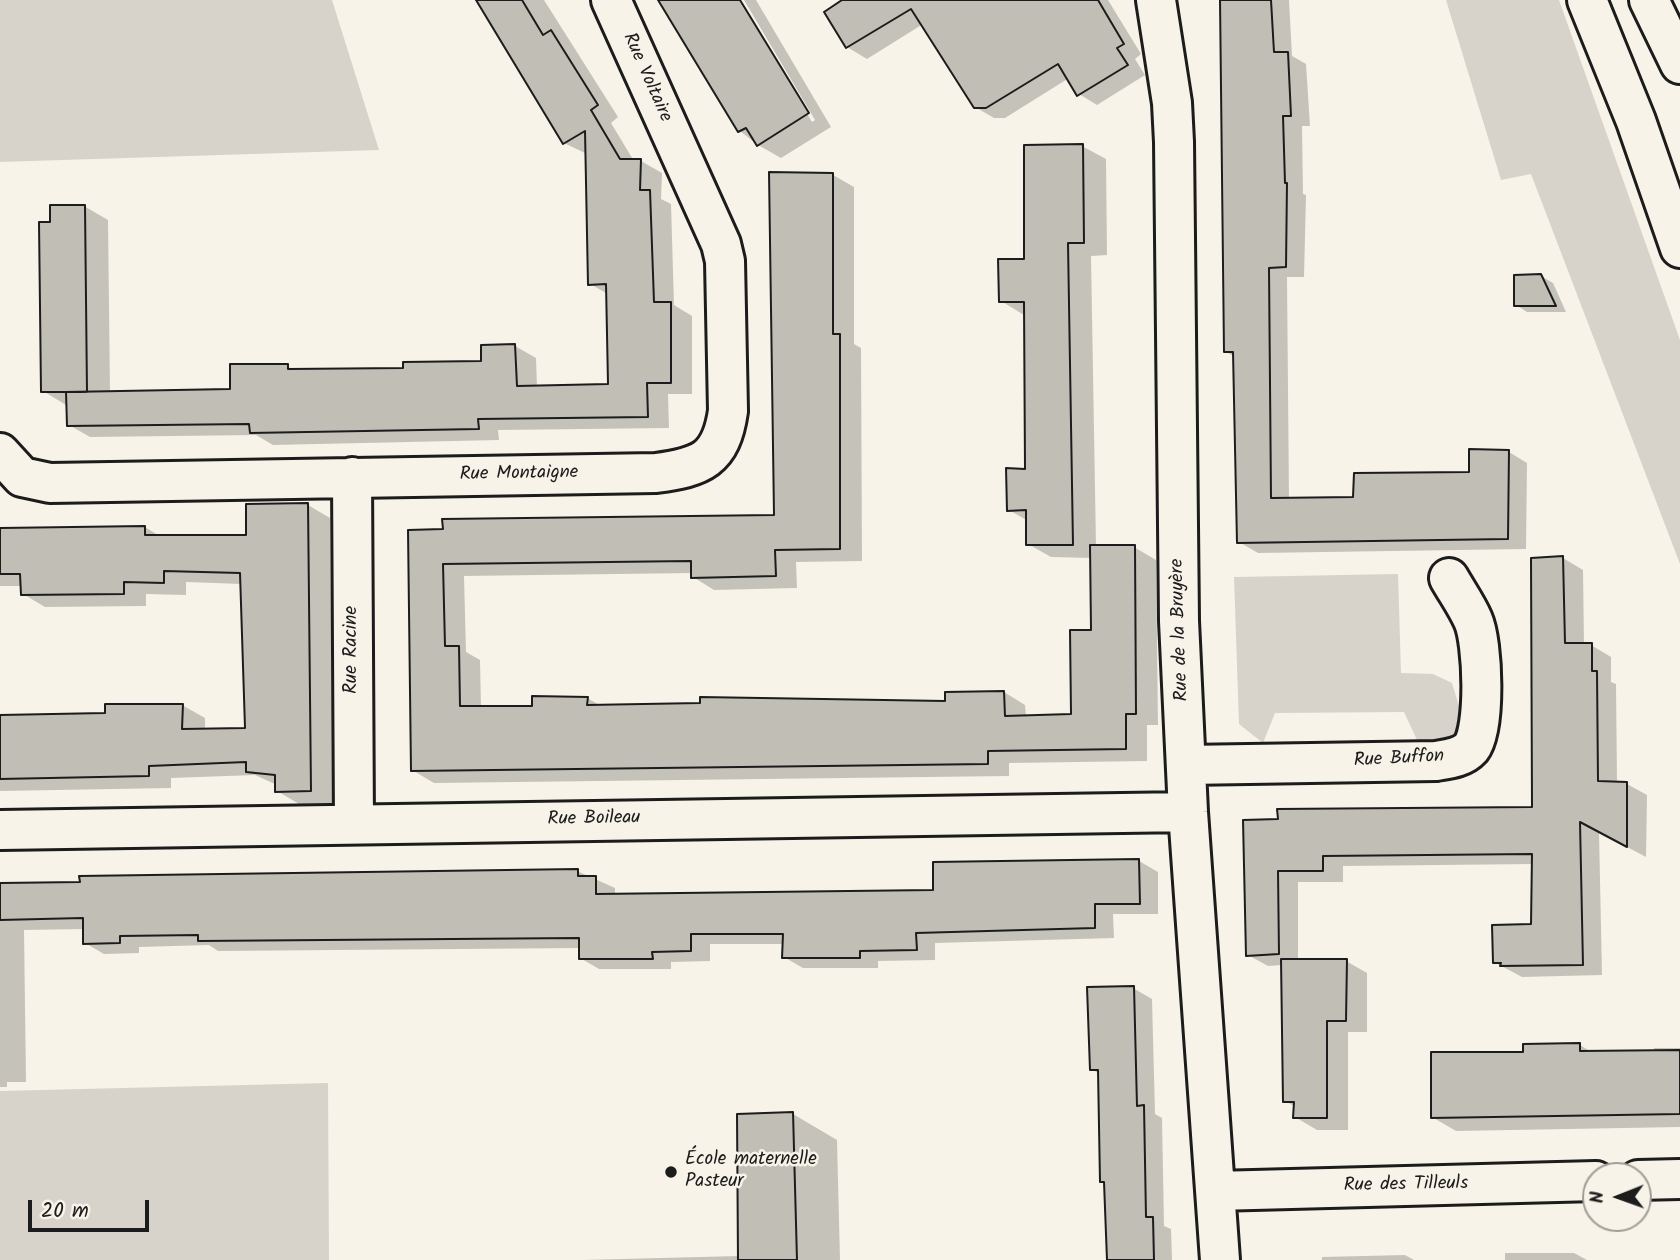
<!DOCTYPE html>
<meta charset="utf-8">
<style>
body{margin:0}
#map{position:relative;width:1680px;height:1260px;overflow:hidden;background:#f7f3e8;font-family:Kalam,sans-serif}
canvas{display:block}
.north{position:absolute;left:1582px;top:1162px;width:70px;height:70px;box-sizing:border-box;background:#f7f3e8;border:2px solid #9f9d96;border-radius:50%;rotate:269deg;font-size:19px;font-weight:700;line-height:28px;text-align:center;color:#1c1c1c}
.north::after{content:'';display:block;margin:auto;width:24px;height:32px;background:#1c1c1c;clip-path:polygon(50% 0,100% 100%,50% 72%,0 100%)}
.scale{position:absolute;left:28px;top:1200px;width:121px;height:32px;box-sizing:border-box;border:4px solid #1c1c1c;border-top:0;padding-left:9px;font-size:21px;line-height:24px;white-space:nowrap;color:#1c1c1c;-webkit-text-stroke:5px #f7f3e8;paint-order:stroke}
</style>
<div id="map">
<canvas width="1680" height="1260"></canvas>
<div class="north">N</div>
<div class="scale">20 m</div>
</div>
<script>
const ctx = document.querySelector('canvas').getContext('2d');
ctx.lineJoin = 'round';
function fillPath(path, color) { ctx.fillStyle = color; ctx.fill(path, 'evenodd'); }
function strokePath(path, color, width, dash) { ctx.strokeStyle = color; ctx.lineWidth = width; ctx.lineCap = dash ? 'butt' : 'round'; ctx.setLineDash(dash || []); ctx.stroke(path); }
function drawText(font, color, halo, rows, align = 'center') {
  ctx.font = font + ' Kalam,sans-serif'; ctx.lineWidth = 5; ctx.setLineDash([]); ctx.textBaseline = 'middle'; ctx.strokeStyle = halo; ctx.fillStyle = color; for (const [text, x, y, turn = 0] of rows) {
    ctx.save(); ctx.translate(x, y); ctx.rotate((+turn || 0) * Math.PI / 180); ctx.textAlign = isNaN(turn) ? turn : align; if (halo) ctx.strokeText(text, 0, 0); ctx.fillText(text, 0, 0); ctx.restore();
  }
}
fillPath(new Path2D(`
 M0 0H332L379 150 0 162Z
 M1446 0H1559L1680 340V564L1531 174 1501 180Z
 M1398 574 1401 673 1433 674 1452 683 1462 716 1457 736 1423 753 1404 712 1275 713 1263 743 1239 724 1234 577Z
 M328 1083 329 1260H0V1091Z`), '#d7d3cb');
fillPath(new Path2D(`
 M497 0H544L618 117 611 123 634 161H641L662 173 661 199 671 204 674 305 692 316V394H668L669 428 498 430 499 440 273 445 256 435 90 437 69 425 66 405 43 391 52 223 84 206 108 220 110 393 232 391 287 366 295 371 405 370 483 362 515 346 536 358 537 387 609 385 608 294 590 284 587 154 564 143Z
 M660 0H739L812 122 815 120 744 0H756L831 127 781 158 758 145 740 131Z
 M846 0H1108L1141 54 1135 59 1145 75 1097 105 1079 94 1069 78 1005 118H994L975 107 923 24 867 59 847 47Z
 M1221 0H1289L1292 56 1306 64 1310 126H1302L1303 194 1306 195 1304 277H1287L1289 500 1355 499 1471 473 1509 452 1527 463 1526 549 1258 553 1239 542 1235 357 1225 351Z
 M1082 146 1106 159 1107 255 1091 256 1096 547H1134L1156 560 1158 725H1147V761L1009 763V776L434 783 412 770 410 531 776 516 833 175 854 187V344L861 348 862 561 796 562 797 588 714 590 693 577V573L464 576 466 652 480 660 481 708H534L587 698 601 706 947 703 1004 692 1025 705 1026 717 1072 716 1093 631 1092 558 1051 557 1028 544V521L1009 510 1026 470 1024 315 1001 301 1026 261Z
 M1541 276 1553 283 1566 312H1527L1516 305Z
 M308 505 330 518 333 803 299 804 277 791V785L255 775 171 778V788L0 791V717L107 715 182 705 205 718V730L247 729 242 584 186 582V595L146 594V606L45 607 23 594 22 586H0V530L145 527 161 537H248Z
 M1563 558 1583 570 1584 645H1591L1611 657V682L1616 684 1617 783 1627 784 1647 795 1646 857 1599 832 1602 975 1522 977 1494 962 1532 926 1534 864 1343 866V882H1298V961H1346L1367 973V1032H1348V1130H1317L1295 1117 1296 1107 1285 1101 1282 965 1268 966 1248 955 1245 821 1534 809Z
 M1139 861 1158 872V914H1113L1114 938 935 943V960L878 961V968H803L784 957V944H710V961L671 962V969H599L580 958V948L218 951 209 945 139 947V953L104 954 85 943V929L24 930 26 1082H7V1087H0V885L577 871 615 888V896L934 892Z
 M1133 988 1152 999 1155 1114 1162 1118 1164 1226 1171 1229 1172 1260H1109L1106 1184 1101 1181 1099 1074 1092 1069Z
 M1580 1045 1593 1053 1654 1052V1048H1680V1127L1456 1131 1432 1117 1525 1054Z
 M793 1114 837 1140 840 1260H582L739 1256Z
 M1505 1253H1574L1587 1260H1505Z
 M1405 1255 1414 1260H1322V1257Z`), '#0003');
const building = new Path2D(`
 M476 0H522L543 35 551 30 598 105 591 110 620 159H641L640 190H650L654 302H671V383H647L648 417 478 419 479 429 250 433 249 424 67 426 66 392 230 389V364H288V369L403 368V362L481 361V345L515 344 517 386 608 384 606 284 588 285 585 131 563 144Z
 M658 0H740L809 113 757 146 746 128 738 132Z
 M842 0H1098L1124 44 1117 48 1128 65 1077 96 1058 64 986 108H974L911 9 846 48 824 12Z
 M1220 0H1271L1274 52H1288L1291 116H1283L1285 183H1287L1286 267 1269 268 1271 498 1353 497 1354 473 1469 472V449L1509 450 1508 539 1237 543 1233 352H1224Z
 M1083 144 1084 243H1068L1073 545H1026V510L1007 511 1006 468 1025 469 1024 302H999L998 259H1024V145Z
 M769 172 833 173V334H840V549L775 550 776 576 691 578V561L443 564 445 646H459L460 706H532V696L588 697 587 705 700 703V697L945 701V692L1004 691 1005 716 1071 714 1070 630H1091L1090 545H1135L1136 714H1126V749L988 751V764L411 771 408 530 443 529 442 519 774 515Z
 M50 205H85L87 392H41L39 222H50Z
 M1541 274 1556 306H1514V275Z
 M308 503 311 791 275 792V775L246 772V762L149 766V776L0 779V715L105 713V704H183L182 729 245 728 240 573 164 571V583L124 582V594L21 595 20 574H0V528L145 526V535H246V504Z
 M1563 556 1565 643H1592V671H1597L1598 781 1627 782V847L1580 822 1583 965 1500 966 1501 963H1493L1492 925 1531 924 1532 854 1323 856V871H1278L1279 954 1246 956 1243 820 1278 819 1277 809 1532 807 1531 558Z
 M1139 859 1140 904H1095V928L916 933 917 950 860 951V958H782L783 934H691V951L652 952 653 959H579V938L198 941V935L120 936V943L83 944V918L0 920V883L80 882 79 876 578 869V876H596V894L933 890V862Z
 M1281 959H1347L1346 1021H1327V1118H1293L1294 1102H1283Z
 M1134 986 1137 1106 1144 1105 1146 1217H1153L1154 1260H1107L1104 1182H1100L1098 1070H1090L1087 987Z
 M1580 1043V1051L1680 1050V1114L1431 1118V1052H1523V1044Z
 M793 1112 797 1260H738L737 1114Z`);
fillPath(building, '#c0beb5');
strokePath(building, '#1c1c1c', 2);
const minor = new Path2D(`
 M1156 0 1172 103 1174 142 1179 621 1188 812 1220 1260
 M0 453 22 477 50 483 656 473C701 467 721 460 728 411L725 261 721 244 611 0
 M352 477 354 823
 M1186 765 1436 761C1448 759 1462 758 1471 748 1486 729 1483 642 1473 620 1467 606 1457 592 1449 578
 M0 830 1188 812
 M1638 1180 1680 1179
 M1215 1191 1596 1181`);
const highway = new Path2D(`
 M1587 0 1636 121 1680 248
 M1649 0 1680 64`);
strokePath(minor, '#1c1c1c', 44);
strokePath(highway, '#1c1c1c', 44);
strokePath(minor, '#f7f3e8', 38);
strokePath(highway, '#f7f3e8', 38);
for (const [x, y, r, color] of [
 [671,1172,7,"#1c1c1c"]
]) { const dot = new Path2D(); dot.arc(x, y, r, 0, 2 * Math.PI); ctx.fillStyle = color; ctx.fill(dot); strokePath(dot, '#f7f3e8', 2.5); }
drawText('19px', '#1c1c1c', '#f7f3e8', [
 ["Rue Voltaire",646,78,66],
 ["Rue Montaigne",519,475,-1],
 ["Rue de la Bruyère",1181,630,-92],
 ["Rue Racine",353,650,-90],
 ["Rue Buffon",1399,760,-3],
 ["Rue Boileau",594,820,-1],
 ["Rue des Tilleuls",1406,1186,-1]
]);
drawText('19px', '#1c1c1c', '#f7f3e8', [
 ["École maternelle",685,1161],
 ["Pasteur",685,1183]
], 'left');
</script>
